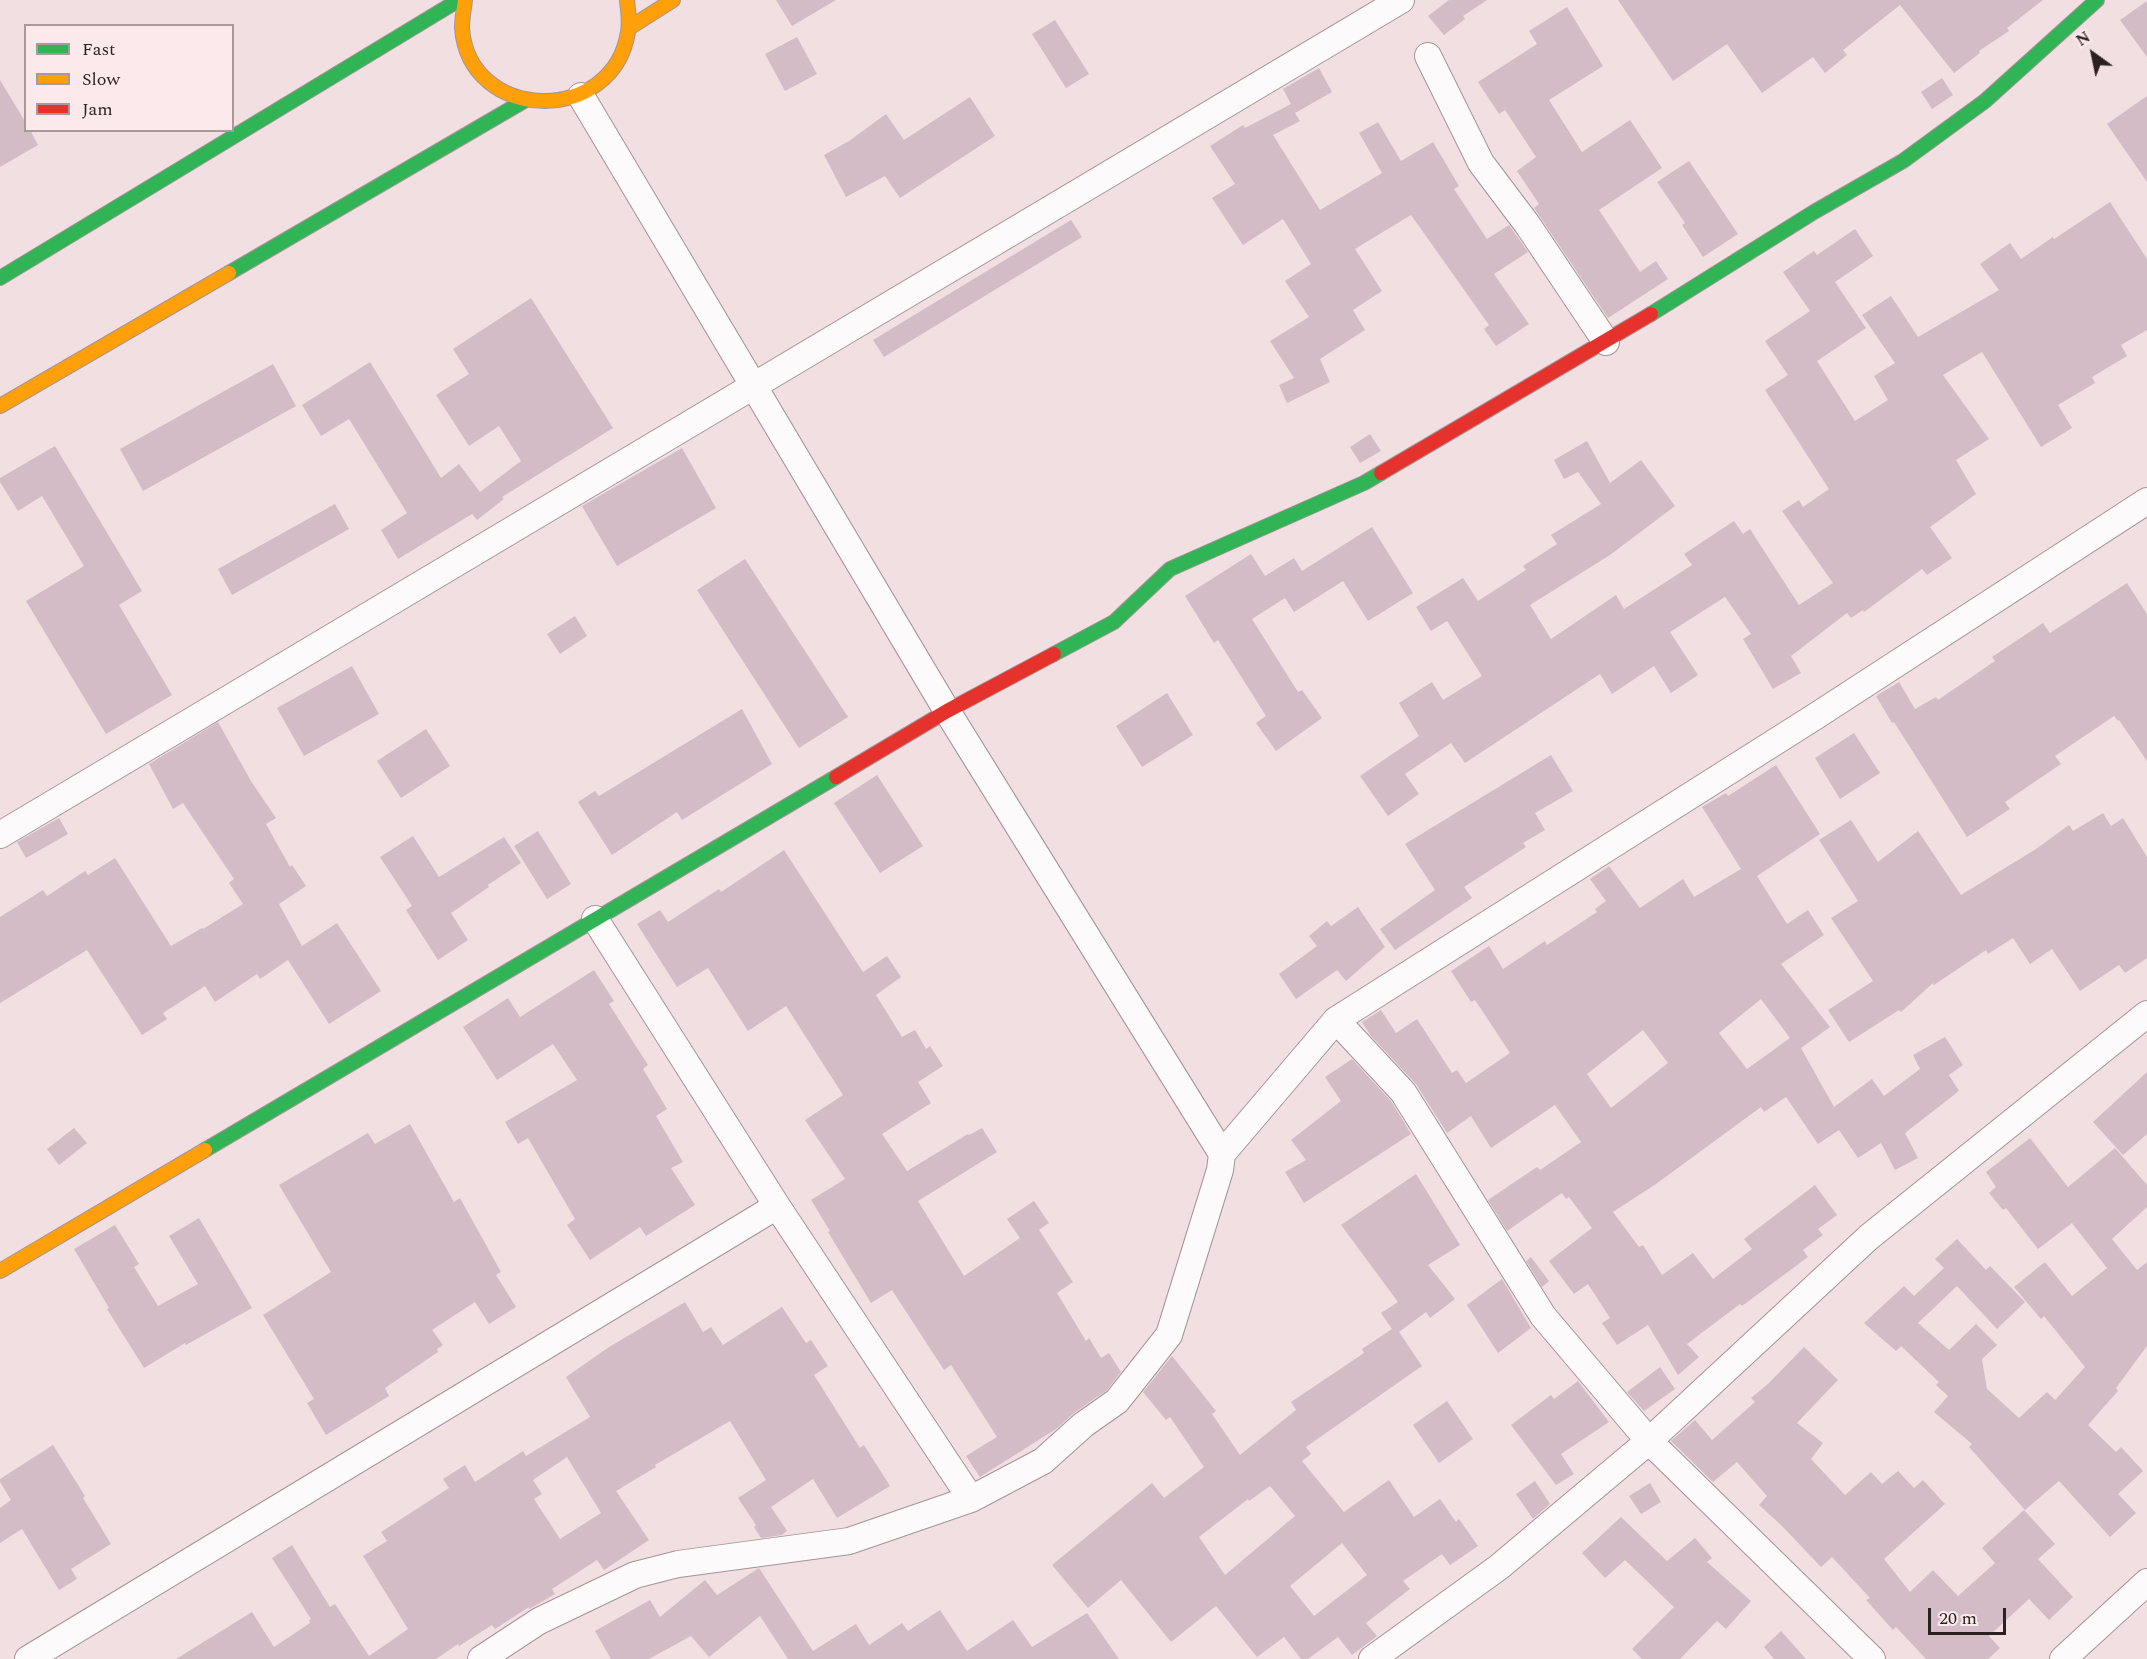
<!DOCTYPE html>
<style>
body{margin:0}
#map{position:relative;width:2147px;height:1659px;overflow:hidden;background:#f1dfe2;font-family:Spectral,serif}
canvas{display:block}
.legend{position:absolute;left:24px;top:24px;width:210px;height:108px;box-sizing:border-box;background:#fce9ec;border:2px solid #a9999b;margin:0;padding:8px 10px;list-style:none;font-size:18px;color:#2c2122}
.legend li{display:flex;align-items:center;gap:12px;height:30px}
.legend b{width:30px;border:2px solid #a9999b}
.north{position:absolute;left:2063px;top:24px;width:60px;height:60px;-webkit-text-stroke:4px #fce9ec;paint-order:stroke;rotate:327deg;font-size:16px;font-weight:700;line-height:24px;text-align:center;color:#2c2122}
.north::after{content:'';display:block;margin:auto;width:21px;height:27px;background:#2c2122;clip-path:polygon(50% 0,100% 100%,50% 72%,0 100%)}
.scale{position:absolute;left:1928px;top:1608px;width:78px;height:27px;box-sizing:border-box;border:3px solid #2c2122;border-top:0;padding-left:8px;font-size:18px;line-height:21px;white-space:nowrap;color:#2c2122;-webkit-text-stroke:4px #fce9ec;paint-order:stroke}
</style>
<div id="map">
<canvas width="2147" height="1659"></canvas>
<ul class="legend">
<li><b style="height:8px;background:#30b455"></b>Fast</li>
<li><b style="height:8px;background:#ff9f0a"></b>Slow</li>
<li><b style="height:8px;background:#e5322d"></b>Jam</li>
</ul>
<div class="north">N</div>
<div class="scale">20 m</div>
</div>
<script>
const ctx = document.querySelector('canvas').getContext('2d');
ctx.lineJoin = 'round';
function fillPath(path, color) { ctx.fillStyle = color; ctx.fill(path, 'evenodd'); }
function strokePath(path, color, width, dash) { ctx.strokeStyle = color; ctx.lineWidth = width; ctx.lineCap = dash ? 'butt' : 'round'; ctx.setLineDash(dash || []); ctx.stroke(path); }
fillPath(new Path2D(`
 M776 0H836L792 26Z
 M1449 0H1487L1463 16 1465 19 1444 35 1428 16Z
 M1618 0H2043L2007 28 2009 31 1979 51 1980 53 1954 73 1900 5 1843 50 1847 55 1825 73 1813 57 1762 93 1727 44 1673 81Z
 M2147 1V57L2120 20Z
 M1567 7 1603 66 1549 100 1582 152 1630 120 1662 168 1599 210 1640 272 1656 261 1668 279 1608 318 1534 208 1539 204 1517 171 1536 157 1505 110 1499 114 1478 82 1537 44 1529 31Z
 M1055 20 1089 74 1066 88 1032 34Z
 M797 37 817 74 785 91 765 54Z
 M1319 68 1332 92 1295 113 1300 121 1273 135 1320 210 1382 173 1359 133 1378 122 1401 161 1433 142 1459 186 1454 189 1487 239 1509 225 1528 252 1494 274 1529 324 1496 346 1484 329 1489 325 1411 215 1355 249 1382 291 1353 310 1365 330 1320 359 1330 382 1287 403 1279 385 1294 378 1270 341 1309 317 1285 281 1311 264 1283 219 1243 245 1212 198 1235 184 1210 146 1243 125 1245 128 1291 104 1283 89Z
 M1942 78 1953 95 1932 109 1921 92Z
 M0 80 26 123V130H30L38 145 0 167Z
 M2147 96V182L2107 124Z
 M970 97 995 136 900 198 885 176 846 197 824 155 849 141 886 114 904 140Z
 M1689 161 1738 234 1703 257 1682 225 1685 223 1657 182Z
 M2110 202 2147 259V330L2121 345 2127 356 2092 377 2095 383 2058 405 2072 428 2041 447 1982 352 1943 375 1989 439 1956 460 1976 494 1930 527 1952 558 1927 575 1922 569 1864 612 1863 610 1851 618 1847 613 1791 656 1801 673 1773 689 1743 639 1751 634 1725 597 1670 632 1698 675 1671 693 1654 666 1612 694 1600 674 1465 763 1451 743 1405 774 1419 794 1388 816 1360 776 1419 736 1399 703 1432 682 1443 700 1482 676 1447 621 1431 631 1416 607 1463 578 1478 601 1526 570 1523 566 1557 544 1551 535 1601 504 1578 472 1564 479 1554 460 1587 441 1610 483 1641 460 1675 506 1610 555 1530 605 1551 639 1616 595 1624 609 1692 565 1684 554 1734 521 1743 534 1750 529 1799 605 1833 583 1782 511 1799 500 1803 507 1829 489 1765 390 1788 375 1765 341 1810 311 1783 272 1814 251 1817 255 1855 229 1873 256 1835 282 1866 328 1817 361 1855 421 1888 400 1874 376 1895 363 1862 315 1891 296 1918 337 1999 290 1980 264 2010 243 2021 259 2053 237 2054 239Z
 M1071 220 1082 237 884 357 873 340Z
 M531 298 613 428 502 497 504 499 477 520 472 514 398 559 381 530 407 513 349 419 321 436 302 405 370 362 441 478 459 464 480 492 521 461 499 426 469 446 436 395 469 374 453 349Z
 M273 364 296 406 143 491 120 449Z
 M1370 434 1381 451 1360 463 1350 447Z
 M55 446 142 591 119 605 172 695 106 734 26 601 84 566 42 496 18 511 0 482V478Z
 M682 448 716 508 617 566 582 506Z
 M335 504 349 529 232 595 218 569Z
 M1372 527 1413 593 1368 621 1343 581 1294 612 1285 598 1252 619 1298 692 1302 690 1322 718 1276 751 1256 723 1266 716 1218 640 1214 643 1185 596 1251 554 1265 576 1294 558 1302 571Z
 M745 559 848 717 799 748 697 590Z
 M2127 583 2147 614V761L2119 720 2118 721 2114 716 2055 756 2061 764 2005 802 2010 809 1967 837 1894 722 1892 723 1876 696 1899 682 1915 709 1936 697 1938 700 1995 661 1992 657 2043 623 2050 633Z
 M575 616 587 636 560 654 547 634Z
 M352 666 379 714 304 756 277 708Z
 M1167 693 1193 735 1142 767 1116 726Z
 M742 709 772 764 682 820 677 812 612 855 578 802 595 791 599 796Z
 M218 722 251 781 276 818 266 824 290 867 292 865 306 886 279 904 302 946 337 923 381 991 329 1024 288 960 260 979 257 974 215 1002 205 986 163 1013 167 1019 142 1035 87 950 0 1003V917L43 890 47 896 85 871 88 875 115 858 171 946 202 928 203 929 243 904 229 883 234 879 183 803 173 809 149 764Z
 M426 729 450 766 401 798 377 761Z
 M1854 733 1880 773 1840 799 1815 758Z
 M1551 755 1573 791 1535 813 1545 830 1523 843 1526 847 1464 887 1472 898 1395 950 1380 929 1435 890 1405 844Z
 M1776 765 1820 834 1757 876 1787 924 1808 910 1824 935 1781 964 1830 1027 1801 1048 1834 1107 1872 1079 1884 1096 1920 1069 1913 1055 1945 1037 1963 1065 1949 1075 1959 1091 1905 1133 1918 1158 1895 1170 1881 1143 1858 1158 1839 1130 1818 1144 1786 1097 1764 1112 1761 1107 1656 1184 1613 1212 1639 1247 1643 1245 1662 1275 1693 1253 1713 1279 1752 1249 1744 1239 1815 1185 1837 1215 1818 1229 1823 1235 1803 1250 1808 1257 1742 1306 1740 1304 1687 1344 1699 1357 1678 1375 1648 1325 1617 1345 1602 1323 1610 1318 1588 1284 1574 1294 1549 1261 1592 1228 1569 1197 1566 1199 1562 1193 1507 1231 1488 1200 1537 1167 1540 1170 1581 1142 1555 1105 1491 1148 1471 1116 1447 1133 1416 1084 1371 1036 1362 1022 1381 1010 1396 1033 1417 1019 1452 1073 1457 1070 1466 1083 1510 1053 1475 1000 1471 1002 1451 971 1489 946 1503 969 1545 941 1547 945 1597 912 1595 909 1606 901 1590 879 1609 866 1640 908 1683 879 1694 897 1741 869 1702 807 1726 793 1728 796ZM1761 999 1790 1038 1747 1069 1719 1033ZM1643 1030 1668 1063 1611 1108 1587 1074Z
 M877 775 923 846 880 873 834 803Z
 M2103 813 2111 826 2123 818 2147 857V958L2125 973 2119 965 2080 991 2052 949 2030 964 2013 938 1988 954 1986 950 1934 985 1933 983 1901 1012 1899 1010 1849 1042 1828 1010 1873 981 1831 918 1858 901 1819 840 1851 820 1878 862 1918 831 1961 895 2036 849 2069 825 2073 831Z
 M59 818 68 834 26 858 17 842Z
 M538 831 571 884 547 899 514 846Z
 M413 836 439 877 504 837 521 863 488 885 489 887 451 913 468 940 438 960 406 910 412 906 380 857Z
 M784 850 863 972 887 956 901 977 876 995 902 1037 915 1030 926 1049 930 1046 943 1066 918 1082 931 1103 882 1134 907 1171 968 1134 969 1135 982 1128 997 1152 918 1201 964 1276 1020 1238 1007 1219 1034 1201 1049 1223 1039 1230 1073 1282 1057 1293 1086 1341 1089 1338 1101 1358 1109 1353 1121 1372 1107 1390 1074 1413 1056 1429 980 1477 966 1456 997 1437 951 1365 944 1370 892 1290 871 1303 828 1232 830 1231 811 1200 845 1179 805 1120 843 1095 786 1006 748 1031 708 968 677 987 637 924 660 910 668 922 719 889 721 892Z
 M1358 907 1385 947 1346 981 1337 970 1296 999 1279 974 1317 946 1309 936 1327 921 1331 926Z
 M594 970 614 1001 609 1004 648 1065 643 1069 667 1109 656 1116 683 1162 671 1168 695 1205 646 1236 640 1227 590 1260 567 1225 575 1219 528 1138 518 1144 505 1122 577 1080 553 1044 497 1080 463 1027 508 998 520 1017Z
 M1352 1059 1391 1101 1411 1134 1304 1203 1285 1172 1306 1160 1291 1140 1341 1101 1325 1077Z
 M2147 1072V1134L2123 1155 2093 1122Z
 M410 1124 454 1202 460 1198 501 1272 496 1275 516 1307 489 1324 475 1302 432 1330 443 1345 437 1349 438 1352 385 1388 389 1396 326 1435 307 1403 314 1399 263 1315 331 1272 279 1185 368 1133 375 1144Z
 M74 1128 87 1143 59 1165 47 1149Z
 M2030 1138 2068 1187 2115 1148 2147 1185V1207L2112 1239 2137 1270 2147 1262V1346L2116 1388 2118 1391 2088 1425 2116 1452 2121 1447 2143 1471 2118 1494 2136 1513 2110 1537 2059 1481 2025 1510 1969 1447 1972 1444 1934 1412 1948 1396 1936 1385 1939 1382 1901 1346 1896 1351 1864 1323 1904 1286 1914 1296 1944 1268 1935 1259 1957 1239 1986 1270 1990 1266 2025 1302 1997 1329 1957 1286 1918 1323 1949 1350 1976 1324 1997 1345 1982 1359 1987 1389 2019 1418 2047 1392 2055 1400 2085 1367 2044 1316 2041 1319 2014 1287 2045 1262 2072 1296 2107 1268 2072 1223 2038 1249 2006 1208 2003 1210 1989 1193 1996 1187 1986 1172Z
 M1416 1174 1460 1245 1428 1265 1455 1299 1430 1318 1426 1312 1399 1332 1422 1366 1306 1447 1311 1454 1302 1461 1344 1512 1389 1480 1414 1517 1440 1499 1456 1522 1459 1519 1478 1546 1450 1565 1442 1554 1403 1581 1410 1589 1366 1623 1377 1636 1352 1655 1338 1637 1308 1659H1301L1284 1637 1257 1657 1216 1606 1171 1642 1121 1580 1088 1608 1052 1565 1152 1483 1164 1498 1204 1467 1170 1417 1166 1420 1143 1392 1172 1356 1216 1411 1212 1414 1240 1455 1296 1410 1291 1402 1364 1353 1362 1349 1392 1329 1381 1313 1398 1302 1341 1225ZM1270 1486 1295 1516 1225 1575 1199 1537 1248 1499 1249 1501ZM1342 1543 1367 1575 1314 1616 1290 1586Z
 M199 1218 252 1308 186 1345 185 1343 144 1368 107 1309 109 1308 74 1249 115 1225 139 1264 134 1267 158 1306 198 1284 169 1236Z
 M1531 1257 1549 1281 1542 1287 1526 1261Z
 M1502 1279 1531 1328 1498 1353 1467 1305Z
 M685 1302 703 1332 711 1327 723 1345 782 1307 806 1343 811 1340 828 1366 814 1375 860 1448 864 1445 890 1486 837 1518 813 1479 771 1507 787 1531 782 1535 761 1538 754 1527 756 1525 738 1498 766 1480 730 1421 655 1465 656 1467 616 1491 649 1540 604 1570 597 1560 552 1589 555 1594 529 1609V1607L495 1629 492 1625 459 1646 458 1644 436 1659H176L252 1612 274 1647 310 1623 309 1620 311 1619 272 1558 292 1545 330 1607 335 1604 369 1656 408 1629 363 1556 387 1541 381 1532 449 1488 443 1479 465 1465 475 1482 523 1451 526 1456 590 1417 566 1377 609 1347ZM567 1457 601 1513 560 1539 534 1499 542 1494 533 1480Z
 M1804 1347 1838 1380 1797 1423 1823 1443 1811 1459 1845 1495 1871 1472 1882 1484 1898 1471 1914 1488 1923 1480 1945 1504 1884 1559 1910 1592 1933 1570 1958 1596 1995 1563 1982 1548 2024 1510 2055 1544 2038 1559 2073 1597 2049 1620 2029 1599 1989 1636 2000 1648 1988 1659H1926L1896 1627 1893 1630 1866 1600 1870 1598 1832 1557 1821 1567 1781 1525 1759 1505 1767 1496 1737 1462 1713 1482 1671 1441 1695 1420 1712 1440 1755 1402 1751 1398 1769 1383Z
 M1660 1367 1675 1389 1644 1411 1627 1392Z
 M1578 1381 1609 1422 1561 1454 1574 1474 1556 1485 1511 1425 1551 1395 1554 1399Z
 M1447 1401 1473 1439 1439 1463 1413 1425Z
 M53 1445 85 1496 83 1498 111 1544 71 1569 77 1579 59 1590 22 1529 0 1543V1508L11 1500 0 1482V1479Z
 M1535 1481 1550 1504 1533 1519 1516 1494Z
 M1650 1483 1661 1502 1641 1514 1629 1496Z
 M1621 1517 1667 1561 1695 1538 1712 1558 1707 1562 1751 1601 1726 1629 1717 1621 1680 1659H1642L1632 1649 1674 1607 1625 1560 1605 1578 1582 1553Z
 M759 1568 813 1651 856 1624 869 1645 902 1623 908 1631 940 1610 967 1651 1013 1620 1032 1647 1087 1613 1119 1659H788L760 1616 709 1657 691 1636 649 1659H611L595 1631 650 1600 660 1617 705 1580 717 1595Z
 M1781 1631 1806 1659H1774L1764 1647Z`), '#d4bcc7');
const street = new Path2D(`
 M1428 56 1481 163 1527 224 1606 342
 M0 835 1401 0
 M595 919 777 1206 971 1499
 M1336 1020 1403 1092 1543 1316 1649 1441 1872 1659
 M1222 1154 1336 1020 1816 716 2147 501
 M28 1659 777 1206
 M481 1659 539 1621 635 1575 678 1564 849 1541 971 1499 1043 1461 1083 1425 1117 1401 1169 1335 1220 1170 1222 1154 947 711 581 96
 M1372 1659 1499 1567 1649 1441 1869 1237 2147 1014
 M2063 1659 2147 1582`);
const fast = new Path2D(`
 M229 273 524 101
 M0 278 459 0
 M1651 314 1814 212 1903 161 1985 101 2097 0
 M1054 654 1114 622 1170 569 1364 483 1381 473
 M205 1150 836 777`);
const slow = new Path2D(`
 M465 0C464 9 462 18 462 28 469 123 613 126 628 32 630 21 628 11 627 0
 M629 28 673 0
 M0 406 229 273
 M0 1271 205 1150`);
const jam = new Path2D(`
 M1381 473 1651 314
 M836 777 947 711 1054 654`);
strokePath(street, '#a39597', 28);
strokePath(fast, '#a39597', 16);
strokePath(slow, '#a39597', 16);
strokePath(jam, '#a39597', 16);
strokePath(street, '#fdfafb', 26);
strokePath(fast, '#30b455', 14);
strokePath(slow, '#ff9f0a', 14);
strokePath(jam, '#e5322d', 14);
</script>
